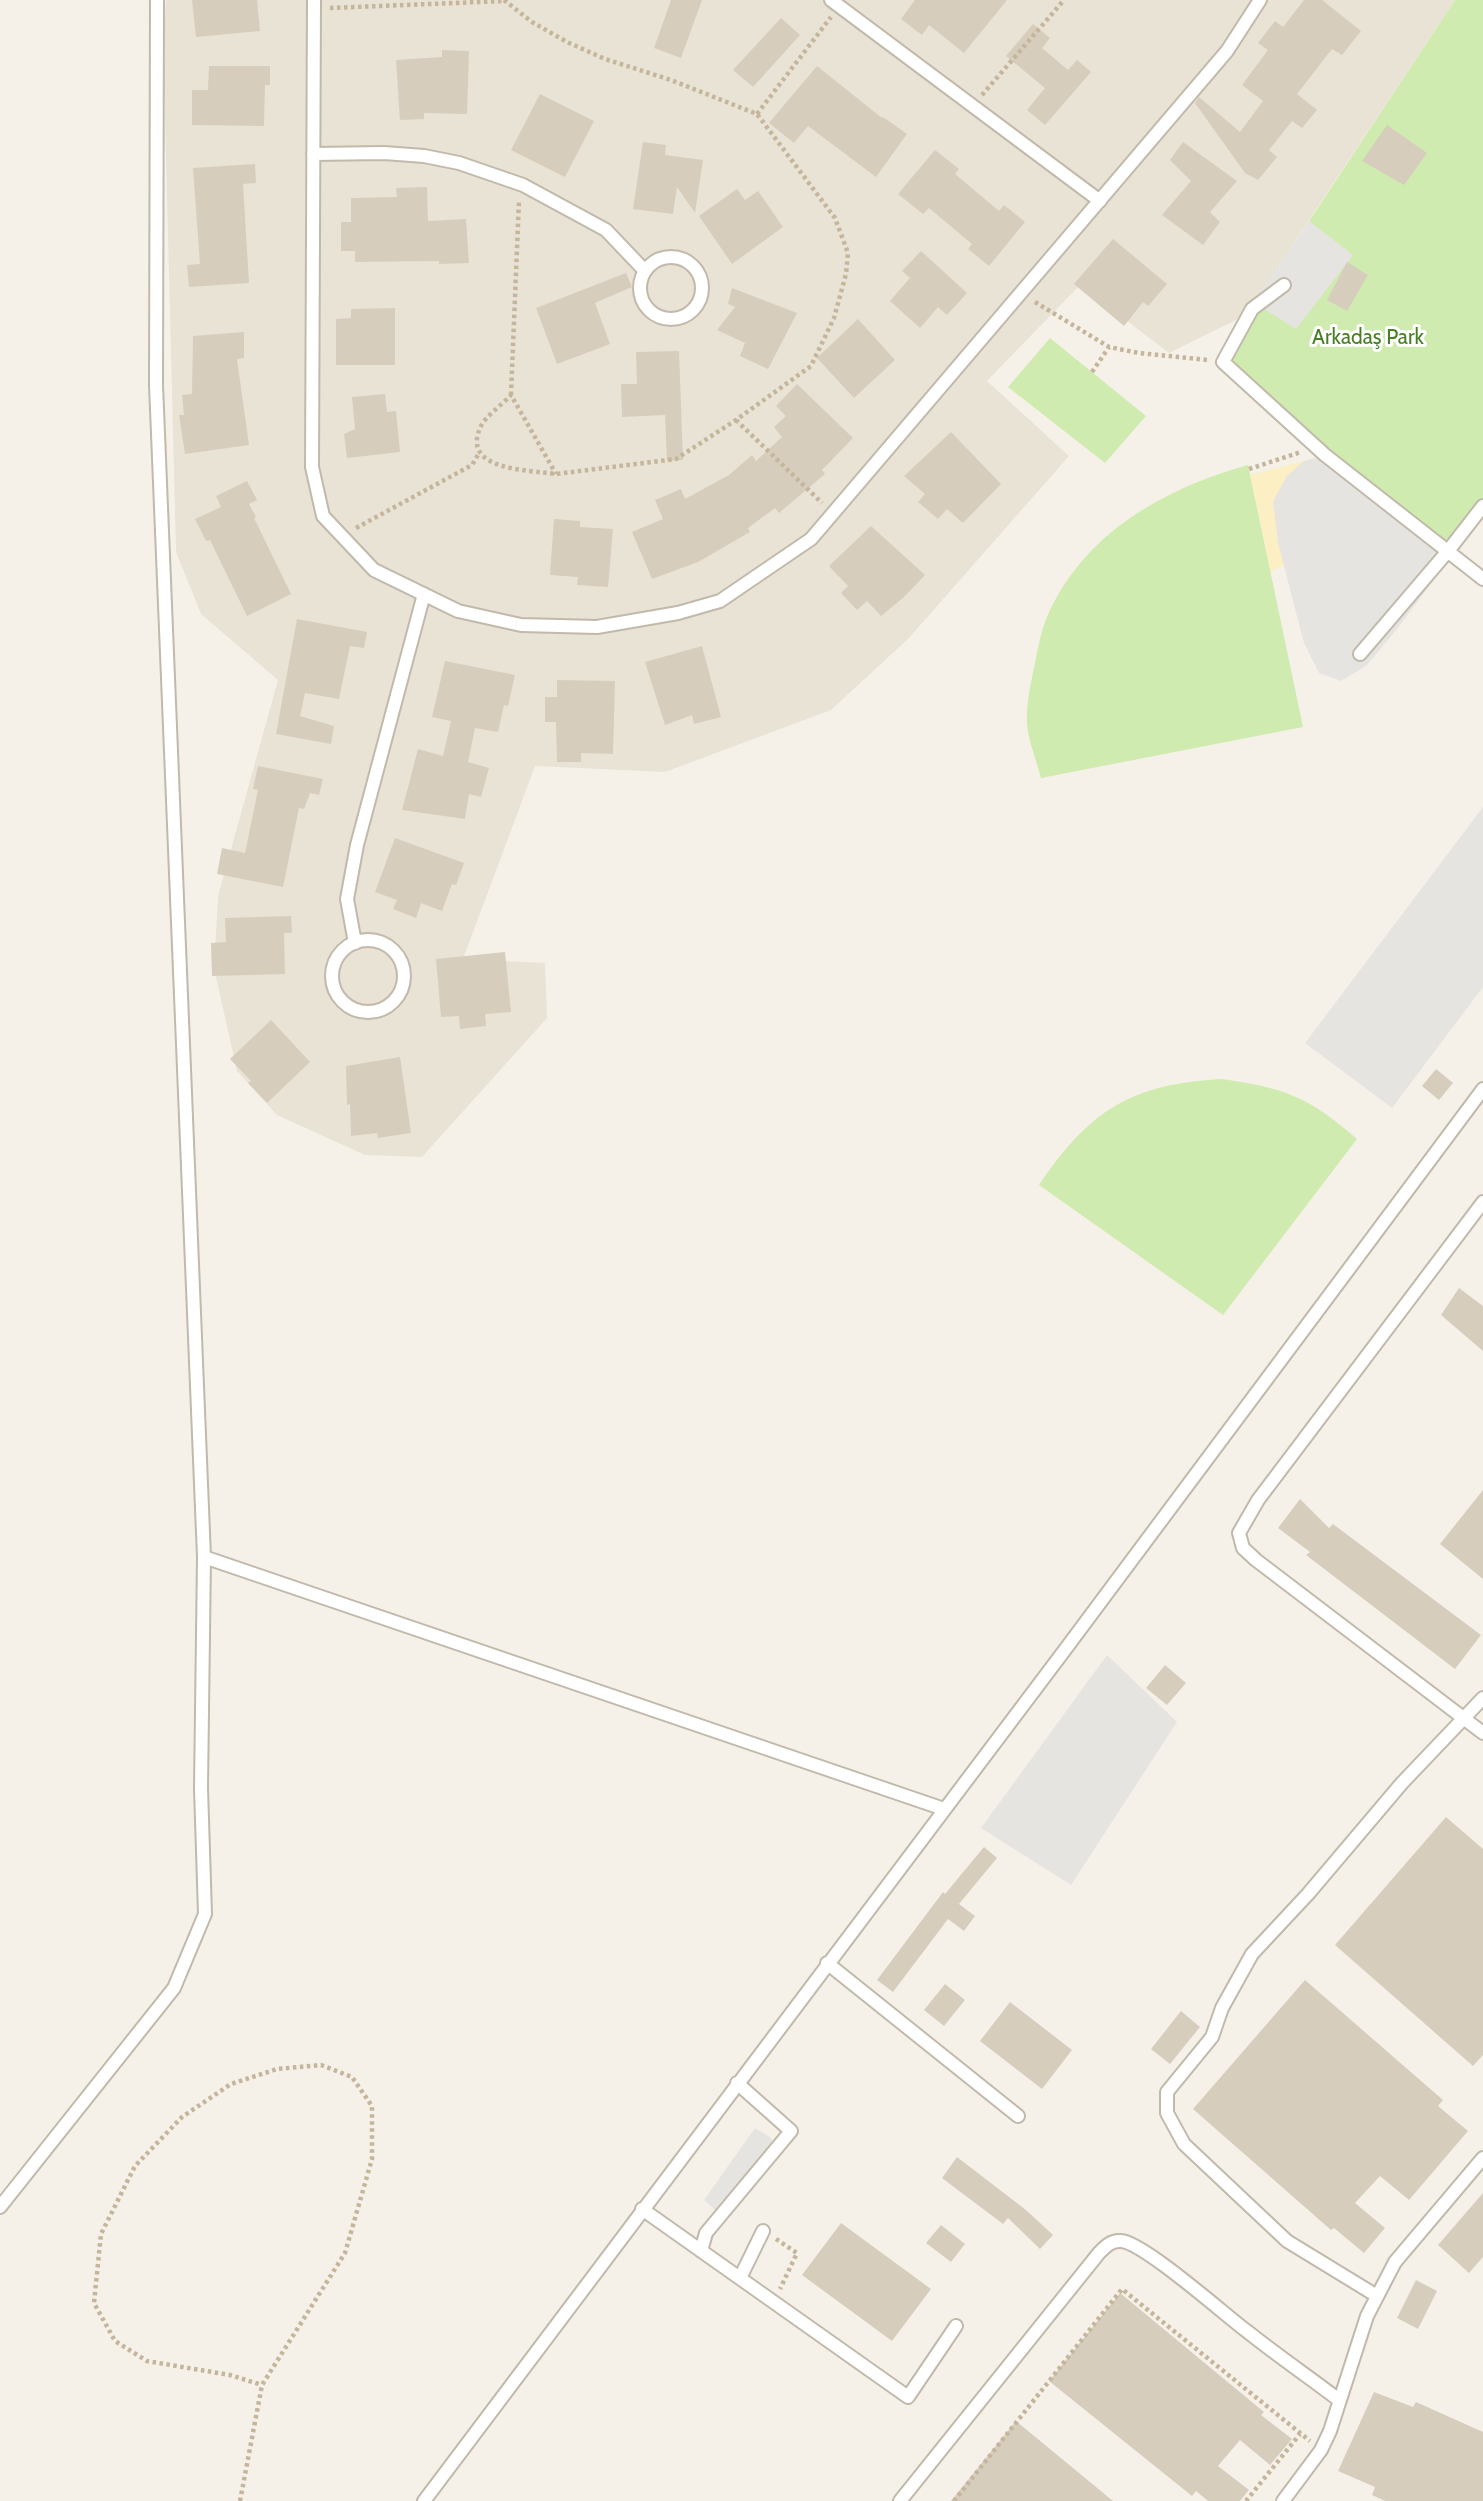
<!DOCTYPE html>
<meta charset="utf-8">
<style>
body{margin:0}
canvas{display:block;background:#f5f1e9}
</style>
<canvas width="1483" height="2501"></canvas>
<script>
const ctx = document.querySelector('canvas').getContext('2d');
ctx.lineJoin = 'round';
function fillPath(path, color) { ctx.fillStyle = color; ctx.fill(path, 'evenodd'); }
function strokePath(path, color, width, dash) { ctx.strokeStyle = color; ctx.lineWidth = width; ctx.lineCap = dash ? 'butt' : 'round'; ctx.setLineDash(dash || []); ctx.stroke(path); }
function drawText(font, color, halo, rows, align = 'center') {
  ctx.font = font + ' Cabin,sans-serif'; ctx.lineWidth = 6; ctx.setLineDash([]); ctx.textBaseline = 'middle'; ctx.strokeStyle = halo; ctx.fillStyle = color; for (const [text, x, y, turn = 0] of rows) {
    ctx.save(); ctx.translate(x, y); ctx.rotate((+turn || 0) * Math.PI / 180); ctx.textAlign = isNaN(turn) ? turn : align; if (halo) ctx.strokeText(text, 0, 0); ctx.fillText(text, 0, 0); ctx.restore();
  }
}
fillPath(new Path2D(`
 M166 0H1455L1246 315 1169 353 1080 285 987 381 1069 456 909 638 831 710 665 772 535 766 463 959 545 963 547 1018 422 1157 365 1155 277 1115 237 1071 214 968 218 896 278 680 201 614 176 552 163 39Z`), '#e9e3d6');
fillPath(new Path2D(`
 M1455 0H1483V506L1448 551 1223 362 1228 344Z
 M1050 338 1146 416 1105 463 1008 387Z
 M1248 465 1303 727 1041 778C1037 763 1031 747 1028 732 1024 710 1031 684 1035 663 1038 648 1041 631 1047 617 1084 533 1163 489 1248 465Z
 M1222 1079C1285 1088 1309 1097 1357 1139L1223 1315 1039 1185C1090 1110 1131 1084 1222 1079Z`), '#d0ebaf');
fillPath(new Path2D(`
 M1304 461 1279 490 1284 565 1271 572 1250 475Z`), '#fbefc3');
fillPath(new Path2D(`
 M1309 221 1353 255 1296 329 1253 302Z
 M1325 455 1448 551 1437 576 1393 634 1366 666 1341 681 1319 673 1304 643 1278 543 1273 502 1286 477 1304 461Z
 M1483 807V987L1392 1108 1305 1043Z
 M1107 1655 1177 1722 1071 1885 981 1828Z
 M755 2128 770 2137 777 2148 721 2215 704 2200Z`), '#e6e4e0');
fillPath(new Path2D(`
 M192 0H257L260 31 196 37Z
 M671 0H702L681 58 654 48Z
 M915 0H1007L964 53 929 25 922 35 901 19Z
 M1304 0H1322L1361 31 1342 55 1332 49 1297 94 1317 110 1302 128 1292 121 1269 150 1277 157 1258 180 1245 173 1195 103 1199 97 1240 132 1263 101 1242 85 1268 50 1258 43 1275 21 1283 27Z
 M781 18 800 35 753 87 733 70Z
 M1033 24 1050 38 1042 48 1068 70 1077 60 1091 72 1045 125 1027 110 1045 88 1006 56Z
 M442 50 469 51 467 114 424 113V119L400 120 396 60 442 57Z
 M209 66H270V85H265L264 126 192 125V90H208Z
 M817 66 882 118 883 117 907 134 876 177 808 126 794 143 769 123Z
 M540 94 594 121 565 177 511 150Z
 M1387 125 1427 153 1404 185 1362 161Z
 M643 142 666 145 665 155 703 160 695 213 677 187 673 214 633 209Z
 M1183 142 1237 181 1210 212 1220 222 1203 245 1162 215 1191 181 1170 160Z
 M935 150 959 169 955 174 999 211 1004 205 1025 222 989 266 968 249 972 244 929 208 923 214 898 194Z
 M255 164 256 183 243 184 249 283 189 287 187 265 200 264 193 168Z
 M427 187 428 221 466 219 469 263 439 264V261L355 262V251H341V222H351V198L397 197 396 188Z
 M737 189 745 200 758 191 783 227 732 264 699 216Z
 M1113 239 1167 284 1148 306 1143 302 1124 326 1074 284Z
 M921 251 967 293 947 315 938 307 920 328 890 301 910 278 902 271Z
 M1347 262 1368 275 1347 311 1327 300Z
 M626 273 632 287 595 303 610 344 557 364 536 308Z
 M732 288 797 313 768 369 740 356 745 343 717 330 735 307 728 304Z
 M395 308V365H336V319L351 318V309Z
 M858 319 895 360 854 398 817 358Z
 M244 332V358L237 359 249 445 185 454 179 415H184L182 395 192 394 193 336Z
 M679 351 683 460 667 461 665 415 622 417 621 384H637L636 352Z
 M797 384 853 438 822 470 825 474 779 513 775 508 748 528 750 532 698 562 652 579 632 532 663 519 655 500 681 489 685 499 729 475 752 455 756 461 782 437 774 427 786 416 776 406Z
 M385 394 387 412 396 411 400 452 347 458 344 434 355 429 352 397Z
 M951 432 1001 484 963 523 947 509 938 519 918 502 925 494 904 476Z
 M247 481 257 500 249 504 256 517 254 518 291 594 247 616 210 540 206 541 195 519 221 507 216 496Z
 M554 519 580 521V527L613 529 608 587 577 585 578 577 550 575Z
 M871 526 925 575 904 597 881 616 867 601 857 610 841 593 848 586 829 566Z
 M297 619 367 632 364 648 350 646 339 699 305 693 300 716 334 726 331 744 276 734Z
 M702 646 721 717 694 724 692 715 665 725 645 662Z
 M445 661 515 675 508 706 504 705 498 732 475 728 468 762 489 768 481 797 469 794 465 819 402 810 418 749 443 756 451 721 432 717Z
 M557 680 615 681 613 754 581 753V762H557L556 722H545V697H557Z
 M258 766 323 779 319 795 310 793 304 809 299 808 283 887 217 874 222 848 245 853 258 790 253 789Z
 M395 838 464 863 456 885 452 884 442 911 421 903 416 918 393 909 397 900 375 892Z
 M291 916 292 933H284L285 974 212 976 211 943 226 942 225 918Z
 M505 952 511 1012 485 1014 486 1026 460 1029 459 1016 441 1017 436 959Z
 M271 1020 310 1062 267 1103 248 1083 251 1081 230 1059Z
 M400 1057 411 1133 378 1138 377 1133 351 1136 350 1104 347 1105 346 1066Z
 M1436 1069 1453 1083 1439 1100 1422 1086Z
 M1459 1288 1483 1306V1351L1441 1315Z
 M1483 1490V1579L1440 1544Z
 M1300 1499 1329 1528 1333 1524 1481 1635 1455 1669 1306 1555 1310 1552 1278 1528Z
 M1165 1665 1186 1683 1167 1705 1146 1688Z
 M1446 1817 1483 1849V2055L1473 2066 1335 1945Z
 M984 1847 997 1858 959 1904 975 1916 964 1931 948 1919 893 1992 877 1980 943 1892 945 1894Z
 M1305 1980 1443 2100 1438 2106 1468 2131 1409 2200 1380 2176 1355 2203 1385 2228 1364 2253 1334 2228 1331 2230 1193 2109Z
 M945 1984 965 2000 944 2026 924 2010Z
 M1010 2002 1072 2050 1042 2089 980 2041Z
 M1181 2011 1200 2027 1170 2064 1151 2049Z
 M957 2157 1026 2210 1053 2235 1040 2249 1008 2218 1003 2224 942 2178Z
 M1483 2193V2257L1469 2273 1438 2245Z
 M841 2223 931 2289 892 2341 802 2275Z
 M941 2225 965 2244 951 2262 926 2243Z
 M1416 2280 1437 2291 1418 2329 1397 2318Z
 M1120 2293 1264 2412 1261 2415 1292 2439 1270 2465 1240 2440 1218 2466 1249 2490 1240 2501H1208L1196 2491 1192 2496 1049 2381Z
 M1374 2392 1413 2407 1416 2402 1483 2432V2501H1385L1372 2495 1375 2487 1338 2471Z
 M1016 2421 1113 2501H951Z`), '#d7cdbd');
const service = new Path2D(`
 M314 0 312 467 323 516 374 570 458 611 521 625 597 627 678 613 720 601 811 539 1227 51 1260 0
 M831 0 1100 201
 M313 154 384 153 424 156 459 163 523 185 606 230 645 271
 M640 288a31 31 0 1 1 62 0a31 31 0 1 1-62 0Z
 M1284 285 1252 309 1223 362 1325 455 1483 579
 M1360 654 1448 551 1483 506
 M332 976a36 36 0 1 1 72 0a36 36 0 1 1-72 0Z
 M355 943 347 899 357 845 424 594
 M1483 1202 1258 1500 1239 1533 1243 1548 1256 1560 1483 1733
 M204 1557 944 1809
 M827 1963 1018 2116
 M0 2207 174 1988 205 1914 201 1788 204 1557 156 385 157 0
 M642 2209 908 2397 956 2326
 M701 2251 706 2233 791 2131 737 2083
 M740 2278 763 2231
 M1377 2296 1287 2241 1184 2144 1167 2113V2092L1212 2037 1222 2008 1252 1954 1308 1894 1402 1783 1483 1698
 M424 2501 1067 1647 1483 1089
 M900 2501 1099 2253C1105 2247 1111 2240 1121 2241 1143 2242 1225 2315 1248 2332 1278 2356 1309 2377 1339 2400
 M1283 2501 1321 2450 1330 2431 1367 2316 1395 2262 1483 2158`);
strokePath(service, '#c1b9aa', 16);
strokePath(new Path2D(`
 M504 0 532 22 567 42 605 59 671 80 757 114 835 218 848 253 846 274 834 318 811 366 736 420 676 459 556 474C530 470 459 471 481 426 485 417 503 404 511 395L556 474
 M330 8 504 1
 M982 95 1064 0
 M757 114 831 17
 M1035 302 1109 347 1139 353 1208 360
 M1092 372 1109 347
 M511 395 519 200
 M736 420 822 503
 M1249 469 1301 452
 M356 528 472 465 479 453
 M776 2239 797 2253 780 2289
 M240 2501 262 2385 345 2253 372 2159V2106L352 2077 321 2065 277 2069 231 2084 182 2117 135 2166 101 2234 94 2303 115 2341 147 2361 230 2375 262 2385
 M954 2501 1122 2289 1310 2441
 M1246 2501 1300 2434`), '#c4b59b', 4.5, [3.5, 3.5]);
strokePath(service, '#fff', 12);
drawText('21px', '#487f26', '#fff', [
 ["Arkadaş Park",1368,338]
]);
</script>
